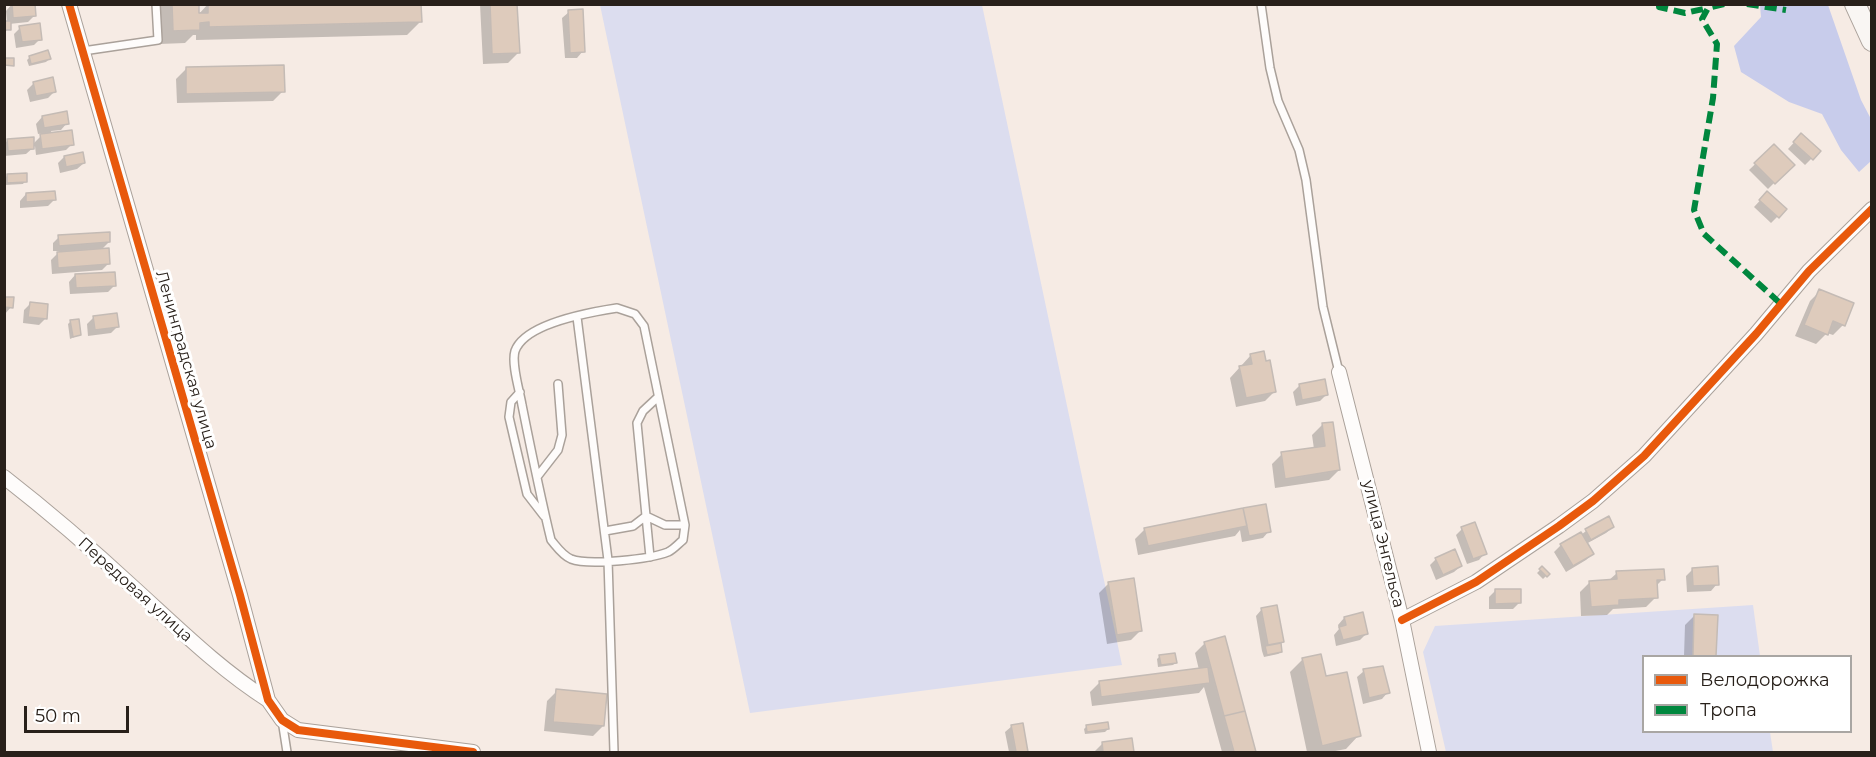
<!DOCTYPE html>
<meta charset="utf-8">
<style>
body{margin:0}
#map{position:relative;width:1876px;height:757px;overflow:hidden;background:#f6ebe4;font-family:Montserrat,sans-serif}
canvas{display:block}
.frame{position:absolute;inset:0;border:6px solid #28201a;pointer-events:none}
.legend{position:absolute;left:1642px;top:655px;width:210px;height:78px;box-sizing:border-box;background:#fff;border:2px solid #a9a6a3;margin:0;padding:8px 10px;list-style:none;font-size:18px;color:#28201a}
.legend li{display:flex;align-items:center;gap:12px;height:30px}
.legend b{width:30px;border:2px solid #a9a6a3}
.scale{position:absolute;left:24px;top:706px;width:105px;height:27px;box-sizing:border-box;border:3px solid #28201a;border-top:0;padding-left:8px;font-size:18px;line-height:21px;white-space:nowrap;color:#28201a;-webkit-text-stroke:4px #fff;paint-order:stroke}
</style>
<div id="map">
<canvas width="1876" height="757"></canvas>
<div class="frame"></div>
<ul class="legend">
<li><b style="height:8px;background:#e8590c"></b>Велодорожка</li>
<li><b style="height:8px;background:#00873e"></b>Тропа</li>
</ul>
<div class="scale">50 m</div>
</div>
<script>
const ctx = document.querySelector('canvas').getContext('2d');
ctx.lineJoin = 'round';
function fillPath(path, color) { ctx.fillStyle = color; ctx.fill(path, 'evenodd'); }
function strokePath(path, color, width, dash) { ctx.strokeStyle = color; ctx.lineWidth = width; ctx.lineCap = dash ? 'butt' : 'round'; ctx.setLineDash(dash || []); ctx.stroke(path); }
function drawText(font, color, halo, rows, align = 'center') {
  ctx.font = font + ' Montserrat,sans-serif'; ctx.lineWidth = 6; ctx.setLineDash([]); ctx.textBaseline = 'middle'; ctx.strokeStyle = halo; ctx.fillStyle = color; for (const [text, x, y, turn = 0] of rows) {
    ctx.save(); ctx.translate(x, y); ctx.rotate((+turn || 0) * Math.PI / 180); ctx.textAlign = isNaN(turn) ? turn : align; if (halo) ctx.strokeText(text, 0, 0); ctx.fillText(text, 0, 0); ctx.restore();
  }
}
fillPath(new Path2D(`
 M600 5H982L1122 665 750 713Z
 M1753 605 1760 656H1644V732H1770L1773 752H1446L1423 652 1435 626Z`), '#dcddef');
fillPath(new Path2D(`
 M1760 5H1828L1861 100 1871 119V161L1859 172 1841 150 1822 114 1789 102 1741 72 1734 46 1761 17Z`), '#c8cceb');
fillPath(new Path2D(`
 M12 4 34 16 28 22 9 24V29L4 32V22H7L6 11Z
 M159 4H197L198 15 208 4 420 22 407 35 196 40V35H193L185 43 160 44Z
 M480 4H516L518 53 508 63 483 64Z
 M569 12 583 51 577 58H565L562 18Z
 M20 28 40 39 34 45 16 48 14 34Z
 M30 57 49 59 46 62 29 66 27 60Z
 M186 69 283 91 273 101 177 103 176 79Z
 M33 84 55 91 48 98 30 102 27 90Z
 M42 117 67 123 61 130 51 131 52 134 72 144 66 150 36 155 35 146 26 154 4 156V144L7 141 33 144 44 133 38 134 36 124Z
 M1801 135 1819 151 1805 165 1788 149Z
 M1774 146 1792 165 1768 189 1749 170Z
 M64 157 84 163 77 169 60 173 58 163Z
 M8 175 25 181 23 184 5 185V178Z
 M1767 193 1785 209 1771 223 1754 207Z
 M26 194 54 200 48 206 20 208V201Z
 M59 237 109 242 100 251 108 264 102 270 52 274 51 260 60 251H53V243Z
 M75 275 114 286 108 292 70 294 69 282Z
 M1820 291 1843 325 1833 335 1827 333 1816 344 1795 336 1810 301Z
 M4 298 11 307 5 314H4Z
 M30 304 46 318 39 325 23 323 24 310Z
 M93 318 118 326 111 333 88 336 87 324Z
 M71 321 79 335 70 339 68 324Z
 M1251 355 1275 391 1265 401 1236 407 1230 378Z
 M1300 385 1327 394 1320 401 1296 406 1293 392Z
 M1322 425 1339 470 1329 480 1275 488 1272 464 1282 454 1314 449 1312 435Z
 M1264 506 1269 531 1263 538 1242 542 1240 530 1235 536 1138 555 1135 539 1145 529Z
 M1613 527 1606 533 1586 544 1592 554 1586 560 1566 572 1554 552 1561 545 1580 534 1581 535 1586 531Z
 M1462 529 1485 553 1479 560 1467 564 1456 535Z
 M1436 559 1461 566 1454 572 1436 580 1430 565Z
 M1542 568 1548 574 1543 579 1537 573Z
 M1693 569 1717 584 1711 591 1687 592 1686 576Z
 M1617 573 1663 579 1656 586V597L1646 607 1613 609 1607 615 1581 616 1580 592 1590 582 1608 581Z
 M1109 583 1141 630 1131 640 1107 644 1099 593Z
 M1495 591 1520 602 1513 609H1489V597Z
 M1262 609 1282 642 1280 644 1281 652 1278 654 1264 657 1262 651 1256 616Z
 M1695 615 1717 616 1715 656H1684L1685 625Z
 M1344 618 1366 634 1360 640 1336 646 1334 635 1339 629 1338 625Z
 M1224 638 1255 752H1222L1204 687 1199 693 1092 706 1090 692 1100 682 1199 670 1195 653 1205 643Z
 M1160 656 1176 662 1173 665 1158 667 1157 659Z
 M1303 659 1325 678 1359 735 1346 749 1330 752H1307L1290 672Z
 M1364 671 1388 692 1382 699 1363 704 1357 677Z
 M557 691 603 726 593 736 544 731 547 701Z
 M1012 726 1026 751 1025 752H1009L1005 732Z
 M1087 726 1108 729 1105 732 1085 734 1084 729Z
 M1131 740 1132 752H1094L1102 744Z`), '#0003');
const building = new Path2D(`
 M12 4H35L36 16 13 18Z
 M172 4H199V13H208V4H421L422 22 209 27V22L200 23V30L173 31Z
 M490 4H517L520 53 492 54Z
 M583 9 585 52 570 53 568 10Z
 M4 21H11V30H4Z
 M40 23 42 40 22 42 19 26Z
 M48 50 51 59 31 64 29 56Z
 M4 58H14V66L4 65Z
 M284 65 285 92 186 94V67Z
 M53 77 56 92 36 96 33 82Z
 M67 111 69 124 44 128 42 116Z
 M72 130 74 145 42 149 40 134Z
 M1801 133 1821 151 1813 160 1793 142Z
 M34 137V149L8 151 7 139Z
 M1774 144 1795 165 1775 184 1754 163Z
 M83 152 85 163 66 167 64 156Z
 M27 173V182L7 183V174Z
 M55 191 56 200 26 202V193Z
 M1767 191 1787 209 1779 218 1759 200Z
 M110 232V242L59 246 58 235Z
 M109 248 110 264 58 268 57 252Z
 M115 272 116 286 76 288 75 274Z
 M1819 289 1854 303 1845 326 1833 321 1828 335 1804 325Z
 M4 297H14L13 308 4 307Z
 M30 302 48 304 47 319 28 317Z
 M117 313 119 327 95 330 93 316Z
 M79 319 81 335 73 337 70 320Z
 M1264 351 1266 361 1270 360 1276 392 1246 398 1239 366 1252 364 1250 354Z
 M1325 379 1328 395 1302 400 1299 384Z
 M1333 422 1340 470 1285 479 1281 452 1325 446 1322 423Z
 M1266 504 1271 532 1249 536 1243 508Z
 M1243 508 1247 526 1148 546 1144 528Z
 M1609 516 1614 527 1591 540 1585 529Z
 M1475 522 1487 554 1473 559 1461 527Z
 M1581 532 1594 554 1573 566 1560 544Z
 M1455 549 1462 566 1443 575 1435 558Z
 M1542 566 1550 574 1547 577 1539 569Z
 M1718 566 1719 585 1693 586 1692 568Z
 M1664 569 1665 580H1657L1658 598 1619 600V605L1591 607 1589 581 1617 579 1616 571Z
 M1134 578 1142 631 1117 635 1108 582Z
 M1495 589H1521V603L1495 604Z
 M1277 605 1284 642 1268 645 1261 608Z
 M1363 612 1368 634 1343 640 1339 627 1346 625 1344 617Z
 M1694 614 1718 615 1716 656H1693Z
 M1225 636 1245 711 1224 716 1204 642Z
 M1281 643 1282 652 1267 655 1265 646Z
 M1175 653 1177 663 1161 665 1159 655Z
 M1321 654 1326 676 1347 672 1361 736 1322 746 1302 658Z
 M1383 666 1390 693 1369 698 1363 669Z
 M1208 667 1210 683 1101 697 1099 681Z
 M556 689 607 694 604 726 553 722Z
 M1245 711 1256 752H1234L1224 716Z
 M1108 722 1109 729 1087 732 1086 725Z
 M1023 723 1028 752H1016L1011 725Z
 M1132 738 1134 752H1103L1102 742Z`);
fillPath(building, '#decbbc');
strokePath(building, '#c4bbb5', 1.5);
const lane = new Path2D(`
 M1261 4 1270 68 1278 101 1299 150 1306 180 1323 307 1339 372
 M83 51 158 40 156 4
 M617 308 635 314 644 326 685 525 683 540C678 544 674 549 668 552 651 559 589 566 571 559 562 555 557 547 551 540 540 495 531 450 522 405 520 392 511 364 515 351 525 323 591 312 617 308Z
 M577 317 608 560 614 752
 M520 392 511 402 509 417 527 494 544 516
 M537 477 558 450 562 435 558 384
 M605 531 633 526 646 516 665 525H685
 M650 557 637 423 643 411 658 397
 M282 720 287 752`);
const street = new Path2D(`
 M69 4 240 595 268 700 282 720 298 730 473 752
 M1339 372 1402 620 1429 752
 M4 477C49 512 93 550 134 588 177 627 219 669 268 700
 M1402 620 1476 582 1559 526 1593 501 1644 456 1756 334 1809 271 1872 209`);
const secondary = new Path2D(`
 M1855 4 1872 41`);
strokePath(lane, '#aaa19a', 10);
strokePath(street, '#aaa19a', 16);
strokePath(secondary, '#aaa19a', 22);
strokePath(lane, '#fefcfb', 7);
strokePath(street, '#fefcfb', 14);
strokePath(secondary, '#f9f6f3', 20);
strokePath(new Path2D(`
 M1659 4V7L1685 13 1708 8
 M1724 4 1708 8 1702 19 1717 44 1713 98 1694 210 1704 234 1781 304
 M1747 4 1786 10`), '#00873e', 6, [12, 6]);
strokePath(new Path2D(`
 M69 4 240 595 268 700 282 720 298 730 473 752
 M1402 620 1476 582 1559 526 1593 501 1644 456 1756 334 1809 271 1872 209`), '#e8590c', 8);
drawText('16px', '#28201a', '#fff', [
 ["Ленинградская улица",186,360,74],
 ["улица Энгельса",1383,544,76],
 ["Передовая улица",135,590,42]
]);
</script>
